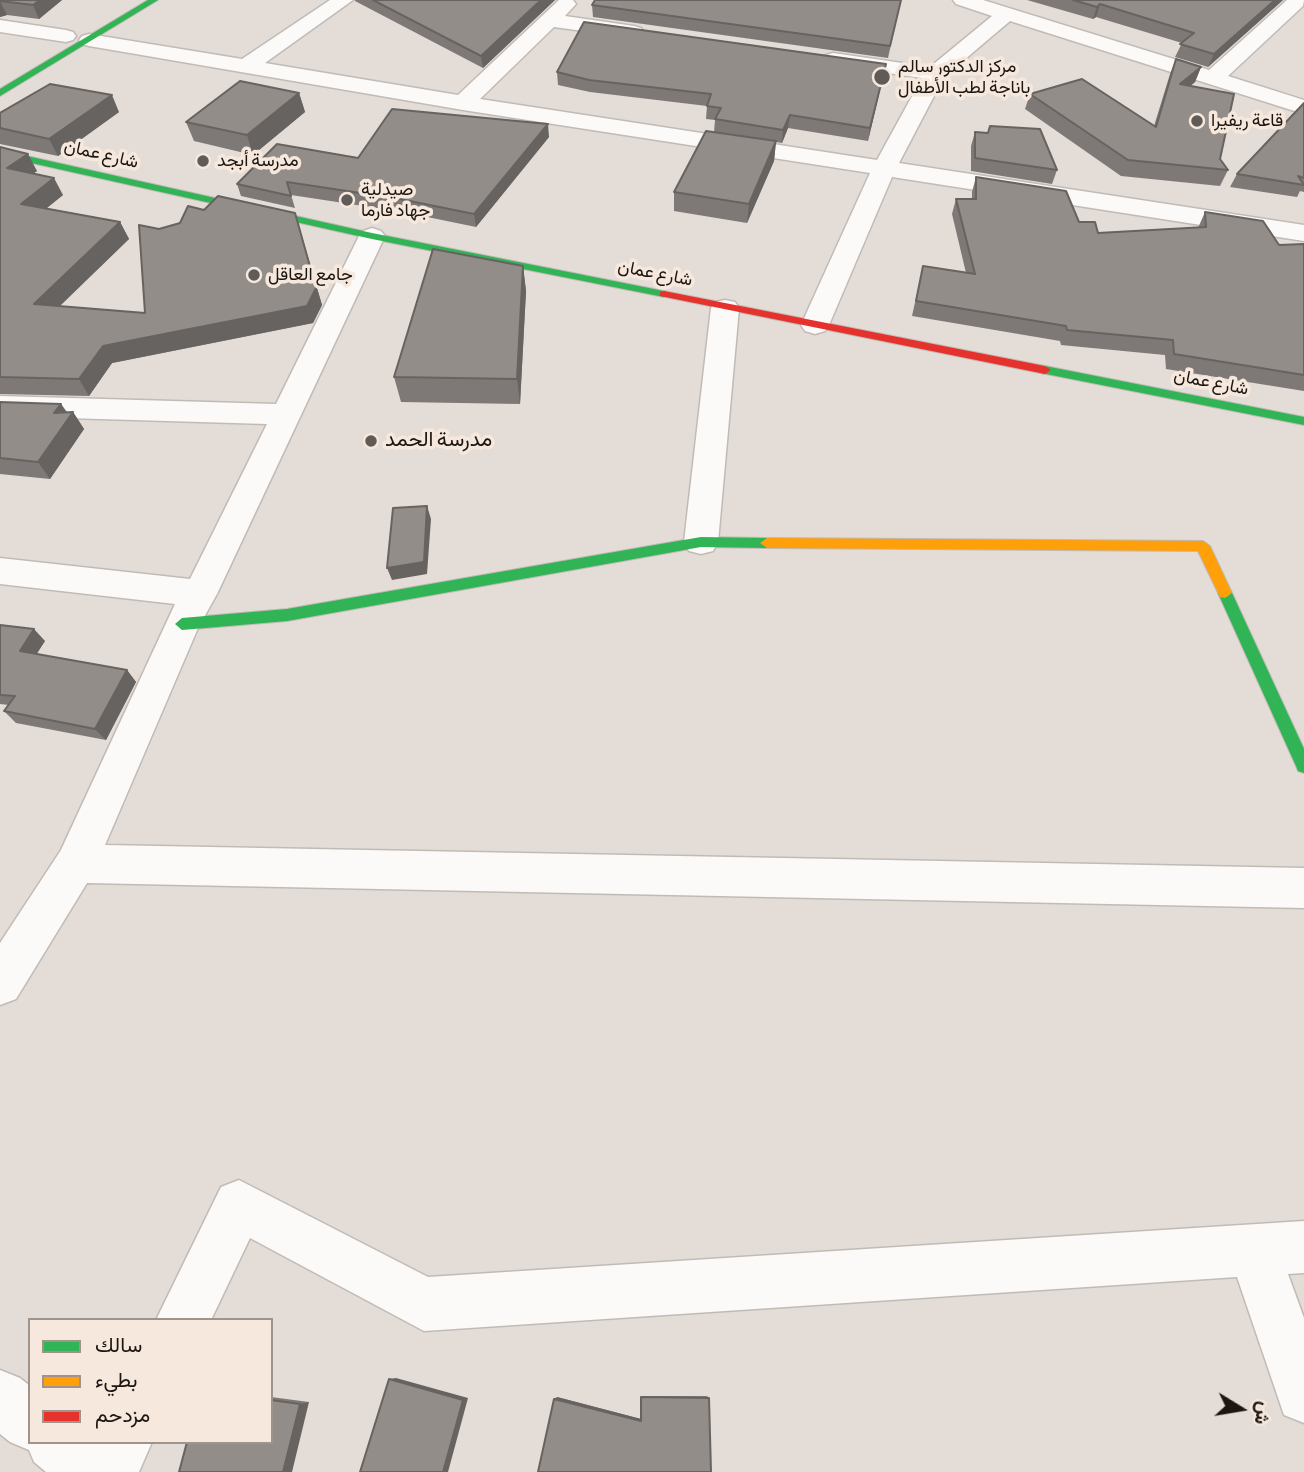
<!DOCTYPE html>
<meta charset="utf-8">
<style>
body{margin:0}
#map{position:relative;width:1304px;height:1472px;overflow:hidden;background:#e4dcd6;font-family:"Sofia Sans Condensed",Vazirmatn,sans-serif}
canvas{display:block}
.legend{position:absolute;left:28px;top:1318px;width:245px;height:126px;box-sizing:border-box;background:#f7e8dd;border:2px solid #9f948c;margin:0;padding:9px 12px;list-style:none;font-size:21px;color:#1b1612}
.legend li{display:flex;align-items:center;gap:14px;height:35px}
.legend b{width:35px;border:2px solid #9f948c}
.north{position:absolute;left:1206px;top:1374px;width:70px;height:70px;-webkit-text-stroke:5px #f7e8dd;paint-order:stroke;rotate:101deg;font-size:19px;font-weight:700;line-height:28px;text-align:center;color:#1b1612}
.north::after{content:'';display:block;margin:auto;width:24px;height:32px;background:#1b1612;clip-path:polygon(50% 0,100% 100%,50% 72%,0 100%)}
</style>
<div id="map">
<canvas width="1304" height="1472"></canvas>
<ul class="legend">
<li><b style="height:9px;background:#30b455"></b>سالك</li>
<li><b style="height:9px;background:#ff9f0a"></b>بطيء</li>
<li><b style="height:9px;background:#e5322d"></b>مزدحم</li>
</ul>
<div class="north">ش</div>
</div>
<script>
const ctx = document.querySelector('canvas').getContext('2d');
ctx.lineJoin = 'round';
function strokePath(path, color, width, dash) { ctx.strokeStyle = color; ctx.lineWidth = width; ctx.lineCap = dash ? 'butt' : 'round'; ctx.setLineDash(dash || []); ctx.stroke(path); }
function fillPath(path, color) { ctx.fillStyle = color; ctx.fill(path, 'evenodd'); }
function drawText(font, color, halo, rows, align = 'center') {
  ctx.font = font + ' "Sofia Sans Condensed",Vazirmatn,sans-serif'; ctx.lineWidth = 7; ctx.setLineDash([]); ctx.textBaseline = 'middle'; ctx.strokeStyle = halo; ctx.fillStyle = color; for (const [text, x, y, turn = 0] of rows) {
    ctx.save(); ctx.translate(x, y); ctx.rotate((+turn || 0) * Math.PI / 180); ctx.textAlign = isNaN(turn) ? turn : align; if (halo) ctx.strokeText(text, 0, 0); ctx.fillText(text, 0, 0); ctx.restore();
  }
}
const street = new Path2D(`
 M330 0H353L265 63 458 95 559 0H573L576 4 565 16 634 26 641 28 644 32 641 36 634 38 554 27 480 99 877 160 922 78 833 65 826 63 822 59 826 55 833 53 930 67 992 16 956 4 953 0H983L1209 70 1287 0H1304L1303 6 1228 76 1304 100V114L1010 21 944 77 899 163 1304 225V241L892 177 829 325 825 331 815 334 805 331 801 325 870 173 463 110 89 46 82 44 79 40 82 36 89 34 242 59Z
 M0 20 66 30 73 32 76 36 73 40 66 42 0 32Z
 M372 228 381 231 385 236 217 594 198 628 105 845 1304 868V908L87 883 16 999 0 1005V943L61 850 175 604 0 584V558L190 579 267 424 0 416V396L276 404 359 236 363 231Z
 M725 300 735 302 739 308 718 542 713 551 701 554 689 551 684 542 711 308 715 302Z
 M239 1180 428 1277 1304 1221V1273L1288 1274 1304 1318V1423L1284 1415 1237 1277 424 1331 250 1238 211 1320H156L221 1187Z
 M0 1370 20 1378 30 1386V1442H152L139 1472H46L34 1462 29 1450 10 1442 0 1434Z`);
const fast = new Path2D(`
 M148 0H158L0 96V89Z
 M0 150 372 233 664 291 670 294 664 297 372 239 0 156Z
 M1045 366 1304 417V425L1041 373 1039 370Z
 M701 537 767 538 774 543 767 548 701 547 287 621 182 630 175 624 182 618 287 609Z
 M1225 588 1232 593 1304 749V773L1298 771 1296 766 1218 593Z`);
const slow = new Path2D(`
 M767 538 1203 541 1210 546 1232 593 1225 598 1220 597 1198 551 767 548 760 543Z`);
const jam = new Path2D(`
 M664 291 1045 366 1051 370 1045 374 660 296V292Z`);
strokePath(street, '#c1bbb6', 3);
strokePath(fast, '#c1bbb6', 2);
strokePath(slow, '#c1bbb6', 2);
strokePath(jam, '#c1bbb6', 2);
fillPath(street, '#fbfaf9');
fillPath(fast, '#30b455');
fillPath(slow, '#ff9f0a');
fillPath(jam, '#e5322d');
fillPath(new Path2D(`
 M0 0H62L39 19 7 15 0 17Z
 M355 0H555L483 68 355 1Z
 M901 0 888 58 593 17 592 5Z
 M1027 0H1283L1208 67 1175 57 1182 43 1096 17 1093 19Z
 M1176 59 1201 67 1195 82 1190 86 1220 159 1228 170 1220 186 1121 176 1025 109 1030 94 1154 126 1170 74Z
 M886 64 868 141 788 128 782 143 776 142 774 161 747 223 674 211V192L714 132 715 120 706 119 707 106 590 92 558 85 557 72Z
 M299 93 305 112 253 155 194 141 186 122Z
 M1304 103V192L1300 191 1297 197 1230 187 1237 174Z
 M119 112 58 156 0 144V113Z
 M975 132 1057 170 1052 184 971 171V146Z
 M549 137 476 227 403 212 291 195 295 208 241 196 237 184 358 158Z
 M0 147 37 171 34 173 63 195 46 208 120 222 129 239 60 306 145 313 159 229 180 223 204 210 295 213 322 305 313 323 112 363 89 396 0 394Z
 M976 177 1079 222 1098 233 1198 228 1205 212 1279 245 1304 244V391L1166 369 1165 355 1061 345 1060 341 912 316 923 266 966 273 952 214 956 199H972V192Z
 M523 266 526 291 520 404 401 402 394 377Z
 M0 402 61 404 67 412H73L84 429 50 479 0 474Z
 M0 625 45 641 36 654 127 670 136 682 106 740 16 723 4 711 9 705 0 704Z
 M641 1396H707L709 1398 711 1472 557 1397 641 1419Z
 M271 1397 309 1402 271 1442Z`), '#7e7976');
fillPath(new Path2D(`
 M40 0H62L39 19 33 5Z
 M541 0H555L483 68 481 56Z
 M1275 0H1283L1208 67 1214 54Z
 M0 1 7 15 0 17Z
 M1100 4 1096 17 1093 19 1097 7Z
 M886 64 883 76 868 141 870 128Z
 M1201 67 1195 82 1174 100 1180 84Z
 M299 93 305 112 253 155 247 135Z
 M112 95 119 112 58 156 49 139Z
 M790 115 788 128 782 143 783 130Z
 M548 124 549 137 476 227 474 214Z
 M776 141 774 161 747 223 749 204Z
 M28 154 37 171 17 185 7 168Z
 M54 178 63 195 31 221 21 204Z
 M295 213 322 305 313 323 112 363 89 396 79 379 103 346Z
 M120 222 129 239 44 321 34 304Z
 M523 266 526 291 520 404 517 379Z
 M61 404 69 417 73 412 84 429 50 479 38 462 54 413Z
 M427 506 431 519 427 574 392 580 387 568Z
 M34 629 45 641 31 663 20 651Z
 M127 670 136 682 106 740 95 729Z
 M396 1378 468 1398 448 1472H443L389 1379Z
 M557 1397 641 1419V1421L554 1399Z
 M309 1402 292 1472H283L300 1404Z`), '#676360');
const building = new Path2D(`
 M0 0H40L33 5 0 1Z
 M373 0H541L481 56Z
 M595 0H901L890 46 592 5Z
 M1073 0H1275L1214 54 1180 44 1194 33 1100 4 1097 7Z
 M584 22 886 64 870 128 790 115 783 130 715 119 721 108 707 106 711 94 589 80 557 72Z
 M1176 59 1201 67 1180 84 1234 94 1220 159 1228 170 1128 160 1030 94 1082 79 1156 127Z
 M240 81 299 93 247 135 186 122Z
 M50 84 112 95 49 139 0 128V113Z
 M1304 103V178L1298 176 1304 185 1237 174Z
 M392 109 548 124 474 214 400 199 287 182 291 196 237 184 277 144 358 158Z
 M990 126 1040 129 1057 170 975 158V132L988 133Z
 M706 131 776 141 749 204 674 192Z
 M0 147 28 154 7 168 54 178 21 204 120 222 34 304 145 313 139 225 159 229 180 223 188 206 204 210 218 196 295 213 316 288 307 306 103 346 79 379 0 377Z
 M976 177 1066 191 1079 222H1095L1098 233 1206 227 1205 212 1263 221 1279 245 1304 244V375L1174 354 1173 340 1067 330 1066 326 916 301 923 266 975 274 956 199H976Z
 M433 249 523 266 517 379 394 377Z
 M0 402 61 404 54 413 73 412 38 462 0 458Z
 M427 506 424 562 387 568 393 508Z
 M0 625 34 629 20 651 127 670 95 729 4 711 15 696 0 695Z
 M389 1379 463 1400 443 1472H360Z
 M641 1397 709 1398 711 1472H538L554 1399 641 1421Z
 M271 1400 300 1404 283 1472H179L187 1442H271Z`);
fillPath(building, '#938d89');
strokePath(building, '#676360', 2);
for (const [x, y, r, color] of [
 [882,77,9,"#615b57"],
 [1197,121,7,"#615b57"],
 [203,161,7,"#615b57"],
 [347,200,7,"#615b57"],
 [254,275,7,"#615b57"],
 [371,441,7,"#615b57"]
]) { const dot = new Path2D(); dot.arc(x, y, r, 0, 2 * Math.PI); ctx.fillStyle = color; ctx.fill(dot); strokePath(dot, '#f7e8dd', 2.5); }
drawText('18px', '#1b1612', '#f7e8dd', [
 ["مركز الدكتور سالم",898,67],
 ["باناجة لطب الأطفال",898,88],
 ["قاعة ريفيرا",1211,121],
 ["مدرسة أبجد",217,161],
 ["صيدلية",361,190],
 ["جهاد فارما",361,211],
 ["جامع العاقل",268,275]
], 'left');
drawText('18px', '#1b1612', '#f7e8dd', [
 ["شارع عمان",101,155,13],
 ["شارع عمان",655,274,11],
 ["شارع عمان",1211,383,11]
]);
drawText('21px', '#1b1612', '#f7e8dd', [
 ["مدرسة الحمد",385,441]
], 'left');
</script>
